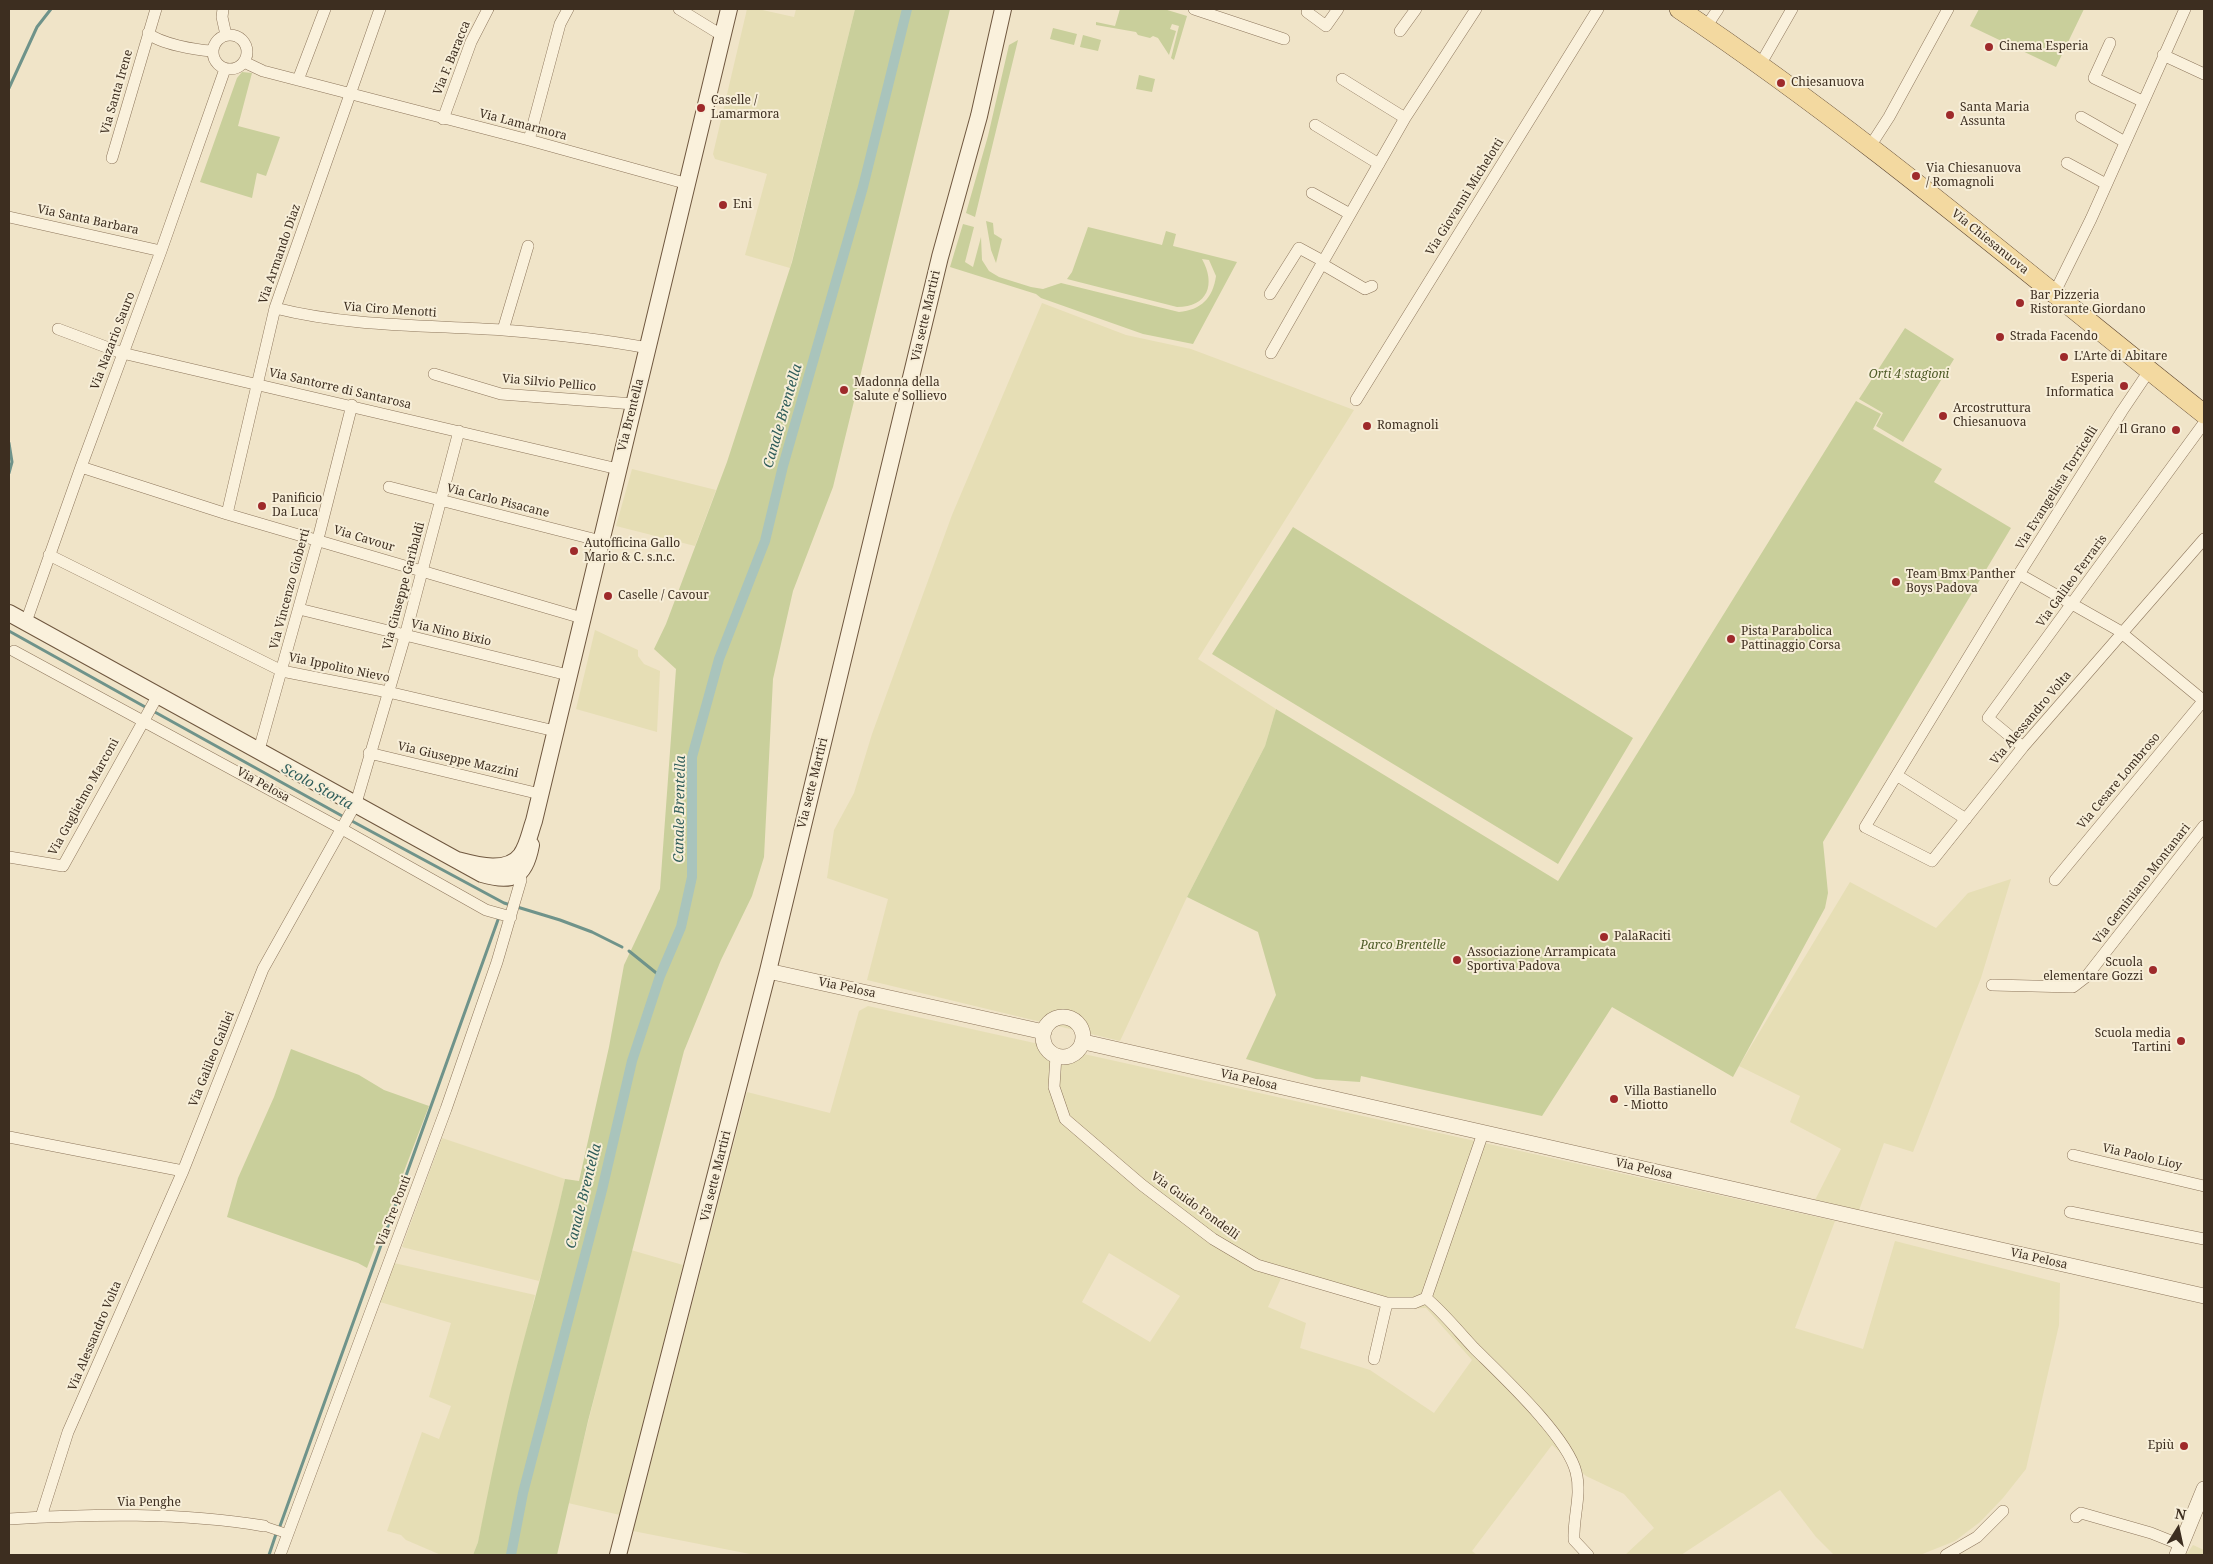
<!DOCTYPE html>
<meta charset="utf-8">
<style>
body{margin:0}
#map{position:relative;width:2213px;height:1564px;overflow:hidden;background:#f0e4c8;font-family:"Noto Serif",serif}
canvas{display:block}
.frame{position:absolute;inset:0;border:10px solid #3d2e20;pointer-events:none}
.north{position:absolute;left:2153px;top:1504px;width:50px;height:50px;-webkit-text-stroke:4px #f7eed8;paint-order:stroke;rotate:10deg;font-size:14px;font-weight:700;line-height:20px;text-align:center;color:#3d2e20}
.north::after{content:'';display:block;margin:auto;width:18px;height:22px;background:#3d2e20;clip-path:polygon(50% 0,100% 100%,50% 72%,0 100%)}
</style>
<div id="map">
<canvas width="2213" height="1564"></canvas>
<div class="frame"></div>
<div class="north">N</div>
</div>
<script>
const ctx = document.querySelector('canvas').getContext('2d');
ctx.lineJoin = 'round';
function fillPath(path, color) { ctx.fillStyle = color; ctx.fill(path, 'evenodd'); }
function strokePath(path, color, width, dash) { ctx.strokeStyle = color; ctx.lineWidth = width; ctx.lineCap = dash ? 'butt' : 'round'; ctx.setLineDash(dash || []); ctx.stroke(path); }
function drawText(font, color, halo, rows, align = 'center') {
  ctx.font = font + ' "Noto Serif",serif'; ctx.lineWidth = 4; ctx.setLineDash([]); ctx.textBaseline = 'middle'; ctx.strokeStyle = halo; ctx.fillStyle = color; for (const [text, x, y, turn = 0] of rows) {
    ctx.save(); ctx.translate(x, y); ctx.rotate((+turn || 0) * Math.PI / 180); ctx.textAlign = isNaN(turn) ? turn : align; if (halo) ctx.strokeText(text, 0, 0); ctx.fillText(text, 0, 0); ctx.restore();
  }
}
fillPath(new Path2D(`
 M747 9H758L794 17 796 9H855L790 268 745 255 767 174 715 159 713 154Z
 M1042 303 1126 335 1191 349 1354 410 1198 659 1276 709 1265 746 1187 897 1120 1041 867 980 888 899 827 878 834 830 854 793 872 734 952 515Z
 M632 469 716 490 695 546 616 526Z
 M595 630 638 650V656L644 664 660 671 657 732 576 709Z
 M2011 879 1981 978 1913 1152 1884 1143 1859 1210 1815 1200 1841 1149 1790 1122 1800 1096 1739 1066 1850 882 1936 928 1968 893Z
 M868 1006 1835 1221 1795 1328 1863 1349 1895 1241 2060 1283 2059 1325 2026 1469 2003 1498 1980 1522 1955 1541 1920 1555H1834L1816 1537 1780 1490 1681 1555H1625L1654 1528 1624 1494 1586 1476 1552 1445 1472 1551 1477 1555H755L633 1531 747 1092 830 1113 859 1011ZM1109 1253 1180 1296 1150 1342 1082 1302ZM1283 1274 1391 1309 1426 1308 1472 1360 1434 1413 1370 1370 1300 1348 1306 1323 1268 1307Z
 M442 1138 565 1179 550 1247 539 1281 402 1247Z
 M631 1250 683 1265 620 1515 568 1503Z
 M394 1263 535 1295 478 1542 473 1555H441L406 1540 401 1535 387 1531 422 1432 439 1439 451 1406 429 1397 451 1323 380 1302Z
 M2193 1545 2204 1550V1555H2186Z`), '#e6deb5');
fillPath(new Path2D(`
 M855 9H950L833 487 793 591 773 679 764 857 752 896 721 960 684 1051 588 1421 557 1555H473L478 1542C488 1492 498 1442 510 1393 528 1321 549 1251 565 1179L579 1181 609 1047 624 965 660 889 676 669 654 649 666 624 727 462 792 262Z
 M1120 9H1164L1187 16 1174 60 1171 58 1179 26 1172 24 1170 29 1176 31 1169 55 1158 38 1153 36 1150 38 1138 35 1136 32 1096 25V22L1115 26Z
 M1979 9H2084L2056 67 1970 26Z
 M1053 28 1077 34 1074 45 1050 39Z
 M1083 35 1101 40 1098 51 1080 47Z
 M1018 40 975 217 966 213 988 136 1009 45Z
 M242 72 252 73 238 126 280 137 266 176 257 173 252 198 200 182 232 92 237 78Z
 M1139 75 1155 79 1152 92 1136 89Z
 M986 221 993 223 994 234 1002 239 996 263 991 250Z
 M963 224 974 227 965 262 973 267 981 237 982 260 989 271 999 277 1031 287 1043 289 1061 283 1179 312C1201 310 1213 298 1216 276L1209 260 1202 259C1216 284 1208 307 1177 307L1067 279 1072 272 1088 227 1162 245 1166 231 1176 234 1173 246 1237 262 1193 344 1143 334 1041 298 1036 294 950 267Z
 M1905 328 1954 359 1903 442 1876 426 1883 413 1859 399Z
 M1856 401 1881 414 1873 429 1942 469 1934 482 2011 528 1823 842 1828 893 1825 908 1733 1077 1612 1007 1542 1116 1361 1076 1360 1082 1316 1079 1246 1059 1276 995 1258 932 1187 897 1265 746 1276 709 1558 881Z
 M1293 527 1633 738 1558 864 1212 654Z
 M291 1049 359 1075 384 1090 429 1106 367 1268 358 1263 227 1217 238 1178 274 1097Z`), '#c9cf9b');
strokePath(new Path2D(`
 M9 88 37 27 51 9
 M9 443 12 462 9 473
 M9 631 147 708
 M153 711 344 817
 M350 820 504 903 560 920 592 932 622 947
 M629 951 660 976
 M280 1526 499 917
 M269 1555 276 1534`), '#6f938a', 3);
strokePath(new Path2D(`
 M511 1555 523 1493 602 1190 632 1061 660 976 681 927 692 877V757L719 659 765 541 783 466 863 187 907 9`), '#a9c4bc', 10);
const pedestrian = new Path2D(`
 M264 1526 288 1534`);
const minor = new Path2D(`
 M223 9 222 17 226 35
 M679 9 723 36
 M1194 9 1284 39
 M1307 12 1326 26 1338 9
 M1706 27 1718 9
 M1400 31 1416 9
 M148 33C160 44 196 50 212 51
 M213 52a17 17 0 1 1 34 0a17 17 0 1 1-34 0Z
 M2110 43 2094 78 2142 101
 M2163 55 2204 74
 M244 62 263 71 529 140 688 184
 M1760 65 1792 9
 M1342 79 1405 118
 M298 80 325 9
 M2081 117 2125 142
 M443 119 471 42 488 9
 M1315 125 1379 164
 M529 140 560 24 568 9
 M1869 148 1889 117 1948 9
 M112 158 156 9
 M2067 163 2106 184
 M1312 193 1350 214
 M9 217 161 251
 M1322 264 1365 289 1372 286
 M1270 294 1299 248 1323 261
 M2054 294 2091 219 2185 9
 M275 308C350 327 427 325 503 330 552 334 600 339 648 348
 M58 329 122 353 618 469
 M503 330 528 246
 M1271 353 1405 118 1476 9
 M2149 371 2122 411 2019 574 1865 827 1932 861 2023 747 2204 539
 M434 374 501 394 634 404
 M1356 400 1598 9
 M81 467 227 514 582 618
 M389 487 601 541
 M227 514 275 308 380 9
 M49 555 282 671 388 692 555 731
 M2019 574 2118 630 2204 701
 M299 609 568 675
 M26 622 81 467 161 251 225 69
 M14 651 342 829 486 910 511 917
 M2023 747 1988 718 2204 423
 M259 750 318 539 352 405
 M369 753 540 794
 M1898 776 1966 819
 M9 857 63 866 158 695
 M2055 880 2204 700
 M1992 985 2073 987 2086 977 2204 826
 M1056 1056 1054 1087 1065 1119 1142 1185 1213 1239 1257 1265 1387 1303H1414L1426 1298 1483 1133
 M9 1137 183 1171
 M2073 1155 2204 1186
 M2070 1212 2204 1239
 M1426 1298C1444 1313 1458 1331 1474 1348 1501 1375 1567 1436 1576 1472 1582 1495 1573 1516 1574 1540L1588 1555
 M1374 1359 1387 1303
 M41 1517 68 1432 183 1171 263 969 356 803 405 636 459 431
 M2076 1517 2081 1513 2151 1533 2181 1545
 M9 1519C92 1514 182 1512 264 1526
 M280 1555 446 1109 497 962 521 880 519 866
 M1946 1555 1977 1537 2003 1511`);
const tertiary = new Path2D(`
 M768 971 1044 1032
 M1043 1037a20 20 0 1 1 40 0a20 20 0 1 1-40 0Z
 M1084 1042 2204 1296
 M2177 1555 2204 1489`);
const secondary = new Path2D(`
 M9 613 482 874C512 883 525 878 531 845
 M457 860C476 865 507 874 521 855 528 845 530 832 534 821L729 9
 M618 1555 768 971 940 257 979 116 1003 9`);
const primary = new Path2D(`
 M1679 9C1863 132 2031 277 2204 414`);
strokePath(pedestrian, '#8d765c', 10);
strokePath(minor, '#8d765c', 12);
strokePath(tertiary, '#8d765c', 16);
strokePath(secondary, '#6f573f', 18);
strokePath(primary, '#5b4430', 20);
strokePath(pedestrian, '#faf1dc', 9);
strokePath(minor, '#faf1dc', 11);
strokePath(tertiary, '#faf1dc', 15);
strokePath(secondary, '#faf1dc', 16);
strokePath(primary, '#f3d9a0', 19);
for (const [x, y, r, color] of [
 [1989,47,5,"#9e2a2b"],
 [1781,83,5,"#9e2a2b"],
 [701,108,5,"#9e2a2b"],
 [1950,115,5,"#9e2a2b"],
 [1916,176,5,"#9e2a2b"],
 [723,205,5,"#9e2a2b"],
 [2020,303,5,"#9e2a2b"],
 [2000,337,5,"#9e2a2b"],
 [2064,357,5,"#9e2a2b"],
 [2124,386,5,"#9e2a2b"],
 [844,390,5,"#9e2a2b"],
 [1943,416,5,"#9e2a2b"],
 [1367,426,5,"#9e2a2b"],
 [2176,430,5,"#9e2a2b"],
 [262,506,5,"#9e2a2b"],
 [574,551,5,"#9e2a2b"],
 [1896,582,5,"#9e2a2b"],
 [608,596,5,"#9e2a2b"],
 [1731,639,5,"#9e2a2b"],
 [1604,937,5,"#9e2a2b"],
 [1457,960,5,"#9e2a2b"],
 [2153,970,5,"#9e2a2b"],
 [2181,1041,5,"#9e2a2b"],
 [1614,1099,5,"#9e2a2b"],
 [2184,1446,5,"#9e2a2b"]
]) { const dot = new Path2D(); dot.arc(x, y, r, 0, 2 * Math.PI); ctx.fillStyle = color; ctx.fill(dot); strokePath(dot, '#f7eed8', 2); }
drawText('12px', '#3d2e20', '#f7eed8', [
 ["Cinema Esperia",1999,47],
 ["Chiesanuova",1791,83],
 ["Caselle /",711,101],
 ["Lamarmora",711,115],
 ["Santa Maria",1960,108],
 ["Assunta",1960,122],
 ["Via Chiesanuova",1926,169],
 ["/ Romagnoli",1926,183],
 ["Eni",733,205],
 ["Bar Pizzeria",2030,296],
 ["Ristorante Giordano",2030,310],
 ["Strada Facendo",2010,337],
 ["L'Arte di Abitare",2074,357],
 ["Esperia",2114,379,"right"],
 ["Informatica",2114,393,"right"],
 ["Madonna della",854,383],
 ["Salute e Sollievo",854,397],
 ["Arcostruttura",1953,409],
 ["Chiesanuova",1953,423],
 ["Romagnoli",1377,426],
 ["Il Grano",2166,430,"right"],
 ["Panificio",272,499],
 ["Da Luca",272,513],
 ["Autofficina Gallo",584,544],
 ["Mario & C. s.n.c.",584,558],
 ["Team Bmx Panther",1906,575],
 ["Boys Padova",1906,589],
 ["Caselle / Cavour",618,596],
 ["Pista Parabolica",1741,632],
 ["Pattinaggio Corsa",1741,646],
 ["PalaRaciti",1614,937],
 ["Associazione Arrampicata",1467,953],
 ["Sportiva Padova",1467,967],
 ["Scuola",2143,963,"right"],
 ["elementare Gozzi",2143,977,"right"],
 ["Scuola media",2171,1034,"right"],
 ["Tartini",2171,1048,"right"],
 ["Villa Bastianello",1624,1092],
 ["- Miotto",1624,1106],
 ["Epiù",2174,1446,"right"]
], 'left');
drawText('12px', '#3d2e20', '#f7eed8', [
 ["Via F. Baracca",452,58,-68],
 ["Via Santa Irene",117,92,-74],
 ["Via Lamarmora",523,125,15],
 ["Via Giovanni Michelotti",1465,197,-58],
 ["Via Santa Barbara",88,220,12],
 ["Via Chiesanuova",1990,242,39],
 ["Via Armando Diaz",280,254,-71],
 ["Via Ciro Menotti",390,310,4],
 ["Via sette Martiri",926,316,-77],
 ["Via Nazario Sauro",113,341,-69],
 ["Via Silvio Pellico",549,383,5],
 ["Via Santorre di Santarosa",340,389,13],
 ["Via Brentella",631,415,-76],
 ["Via Evangelista Torricelli",2057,488,-58],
 ["Via Carlo Pisacane",498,501,14],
 ["Via Cavour",364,539,17],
 ["Via Galileo Ferraris",2072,581,-54],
 ["Via Giuseppe Garibaldi",404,586,-75],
 ["Via Vincenzo Gioberti",290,589,-75],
 ["Via Nino Bixio",451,633,13],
 ["Via Ippolito Nievo",339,668,12],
 ["Via Alessandro Volta",2031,718,-50],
 ["Via Giuseppe Mazzini",458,760,13],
 ["Via Cesare Lombroso",2119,781,-50],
 ["Via sette Martiri",813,783,-76],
 ["Via Pelosa",263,785,29],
 ["Via Guglielmo Marconi",84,797,-61],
 ["Via Geminiano Montanari",2142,884,-52],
 ["Via Pelosa",847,988,12],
 ["Via Galileo Galilei",212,1059,-68],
 ["Via Pelosa",1249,1080,13],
 ["Via Paolo Lioy",2142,1157,13],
 ["Via Pelosa",1644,1169,13],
 ["Via sette Martiri",716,1176,-76],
 ["Via Guido Fondelli",1195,1206,36],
 ["Via Tre Ponti",394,1211,-69],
 ["Via Pelosa",2039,1259,13],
 ["Via Alessandro Volta",95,1336,-67],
 ["Via Penghe",149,1503]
]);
drawText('italic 12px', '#4d5a26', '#f7eed8', [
 ["Orti 4 stagioni",1909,375],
 ["Parco Brentelle",1403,946]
]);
drawText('italic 14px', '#2f5d5a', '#f7eed8', [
 ["Canale Brentella",783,416,-74],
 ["Scolo Storta",317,787,29],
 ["Canale Brentella",680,809,-89],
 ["Canale Brentella",584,1196,-76]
]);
</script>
